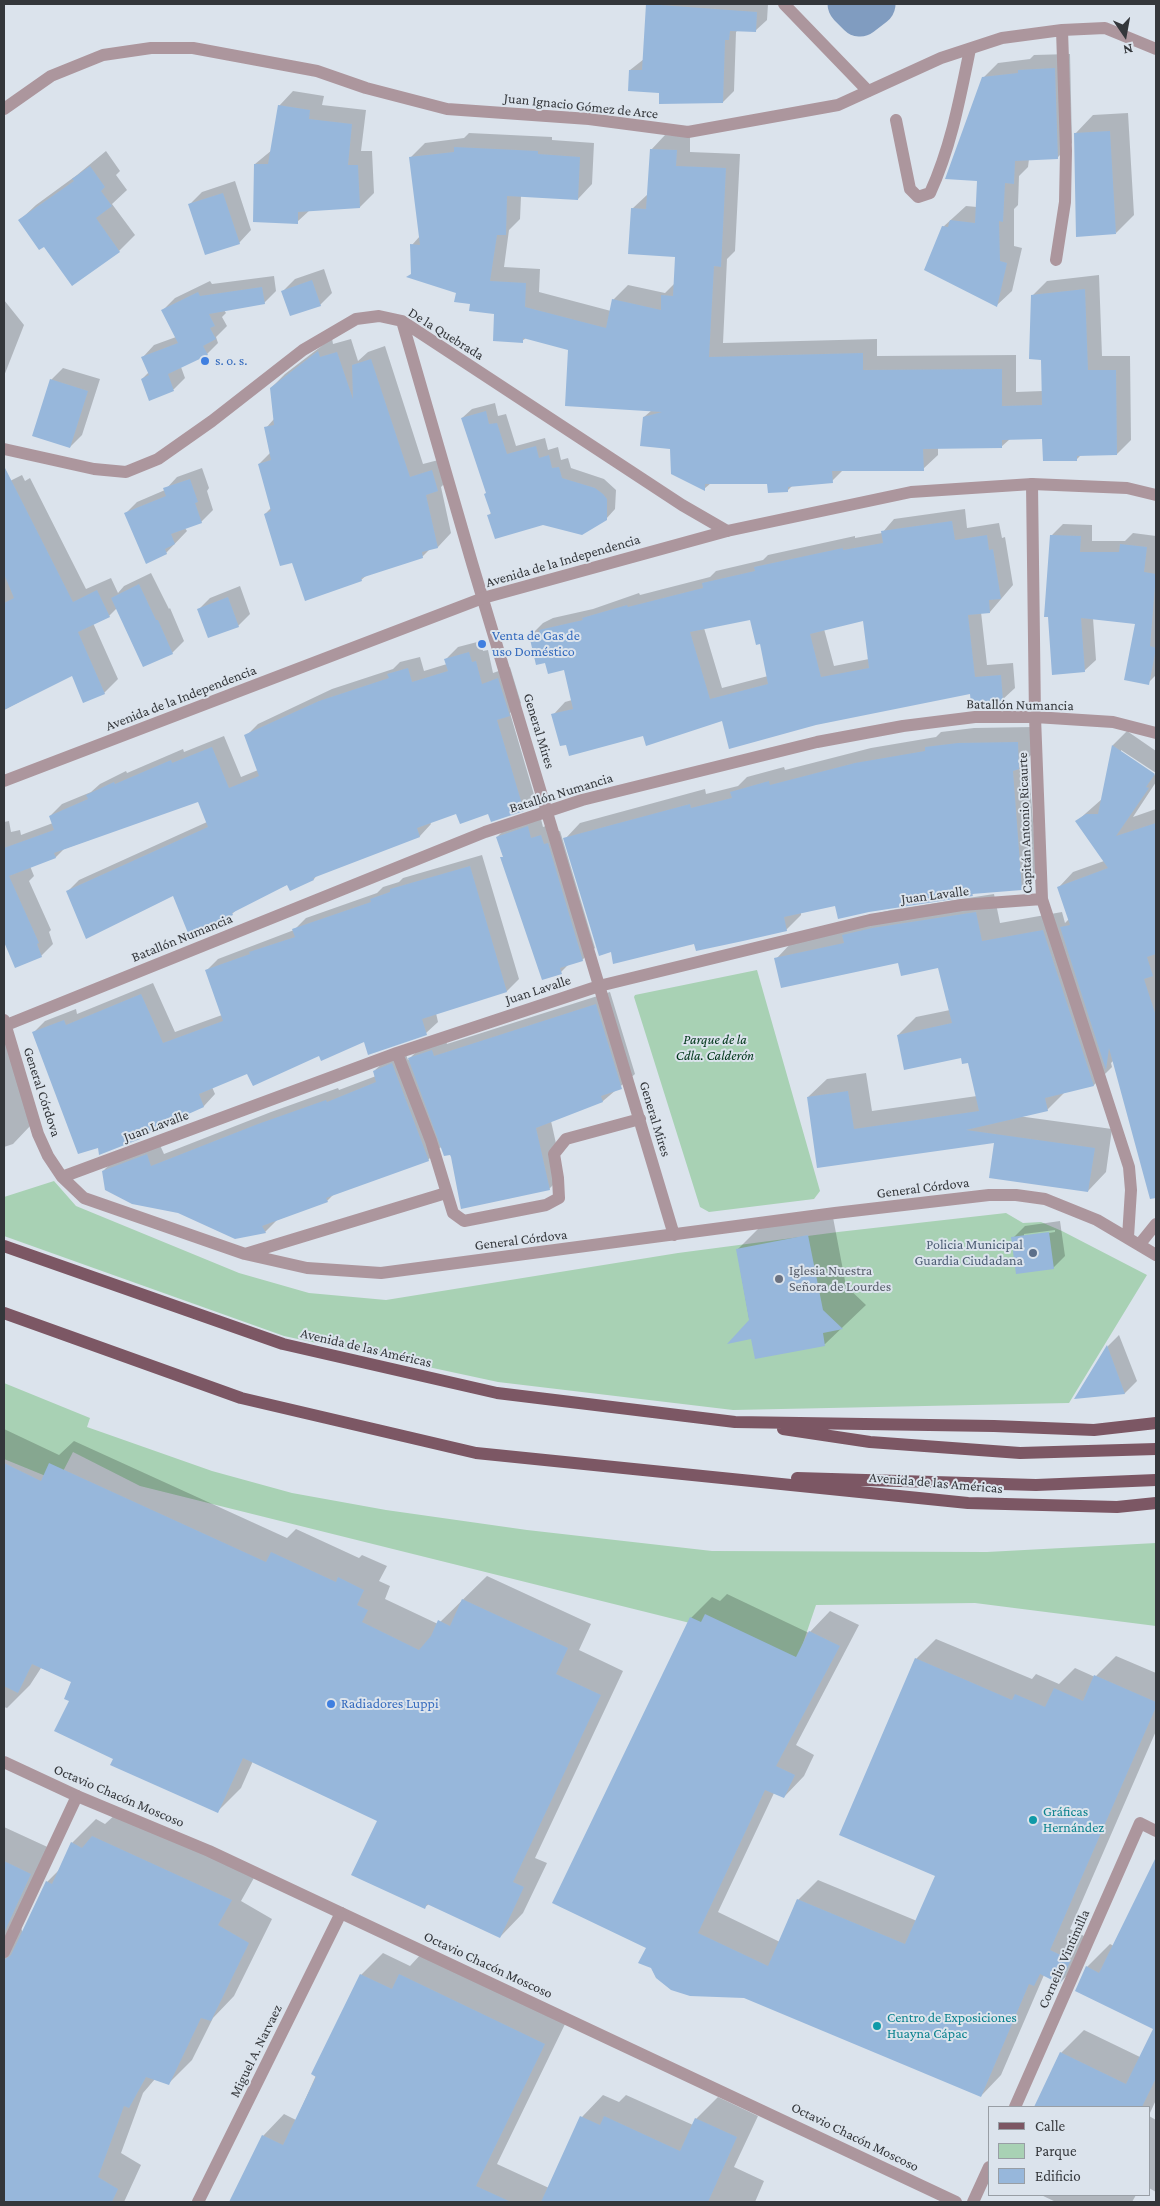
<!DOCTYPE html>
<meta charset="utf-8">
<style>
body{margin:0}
#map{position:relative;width:1160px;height:2206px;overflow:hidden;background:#dbe3ec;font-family:"Crimson Pro",serif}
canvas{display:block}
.frame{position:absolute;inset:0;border:5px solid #34373b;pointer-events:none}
.legend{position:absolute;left:988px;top:2106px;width:162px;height:90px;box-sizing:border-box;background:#dbe3ec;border:1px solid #989ea5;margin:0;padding:6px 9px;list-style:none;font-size:15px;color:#34373b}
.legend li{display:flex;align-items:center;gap:10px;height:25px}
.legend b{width:25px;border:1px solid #989ea5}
.north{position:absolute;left:1100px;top:10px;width:50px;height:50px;-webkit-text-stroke:4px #dbe3ec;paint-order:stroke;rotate:168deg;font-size:14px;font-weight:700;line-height:20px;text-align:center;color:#34373b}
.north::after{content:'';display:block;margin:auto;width:18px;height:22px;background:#34373b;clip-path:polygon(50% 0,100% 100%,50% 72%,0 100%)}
</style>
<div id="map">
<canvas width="1160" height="2206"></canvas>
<div class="frame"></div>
<ul class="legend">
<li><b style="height:6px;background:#7c5764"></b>Calle</li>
<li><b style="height:14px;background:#a8d1b4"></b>Parque</li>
<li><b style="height:14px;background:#97b7db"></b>Edificio</li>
</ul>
<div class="north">N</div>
</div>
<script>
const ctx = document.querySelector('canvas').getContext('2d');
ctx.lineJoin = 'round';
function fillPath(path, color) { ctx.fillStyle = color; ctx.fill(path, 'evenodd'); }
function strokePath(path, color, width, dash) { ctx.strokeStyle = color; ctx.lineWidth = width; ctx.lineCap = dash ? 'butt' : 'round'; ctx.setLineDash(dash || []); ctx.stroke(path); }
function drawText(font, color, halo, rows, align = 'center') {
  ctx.font = font + ' "Crimson Pro",serif'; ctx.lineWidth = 4; ctx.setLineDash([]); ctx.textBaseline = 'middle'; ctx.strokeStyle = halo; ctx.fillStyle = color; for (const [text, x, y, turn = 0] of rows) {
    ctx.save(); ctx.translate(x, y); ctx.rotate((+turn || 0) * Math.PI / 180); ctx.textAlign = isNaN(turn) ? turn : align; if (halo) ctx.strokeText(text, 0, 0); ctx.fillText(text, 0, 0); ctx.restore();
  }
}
fillPath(new Path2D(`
 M757 970 820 1191 814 1199 709 1212 700 1207 634 997 635 995Z
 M54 1181 76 1206 239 1273 309 1293 386 1300 678 1253 838 1232 1006 1213 1023 1223 1041 1222 1062 1231 1147 1275 1069 1403 733 1410 498 1382 284 1336 4 1236V1197Z
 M4 1383 90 1418 87 1427 212 1471 292 1493 386 1510 527 1530 712 1551 987 1552 1156 1543V1626L975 1603 816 1605 798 1658 690 1623 140 1486 73 1452 58 1481 4 1459Z`), '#a8d1b4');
fillPath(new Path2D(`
 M647 4H768L767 20 755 31 738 30 736 32 734 91 723 102 660 91 630 70 644 59Z
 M1070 54 1072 143 1057 158 1029 159 1028 167 1019 176 1018 205 1014 209V246L1022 248 1012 291 997 305 943 227 966 206 977 207 983 78 998 63 1030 59 1034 55Z
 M293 91 324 96 322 105 366 110 361 151H372L374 193 360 207 310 210 297 222 255 164 272 150 279 106Z
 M1128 113 1134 215 1116 233 1075 134 1093 115Z
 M469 133 552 137V140L594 143 592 184 578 199 521 196 520 219 509 230 504 267 540 269 539 292 611 311 613 300 628 285 665 293 675 283 676 256 632 209 648 194 651 150 665 135 690 136V152L740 154 735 251 727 259 723 343 877 339V356L1016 355V392L1043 391 1042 359 1032 296 1047 281 1099 275 1102 356H1130L1131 440 1117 454 1081 455 1076 460 1044 438 1010 439 1001 447H938V455L923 469H844L832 481 793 485 788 490 768 482 711 483 704 489 644 417 652 410 570 349 526 338 522 341 495 313 472 303 457 292 412 273V245L420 236 410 158 425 143 464 138Z
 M106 151 120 171 116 175 127 190 112 204 135 235 119 251 44 245 20 220 36 205 77 175Z
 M235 181 251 230 239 243 190 204 202 192Z
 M324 269 332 293 320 305 283 291 295 279Z
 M274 276 276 291 264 303 224 310 226 313 222 317 227 326 216 337 218 343 207 354 181 367 185 378 174 389 150 399 142 379 149 372 143 357 154 345 176 337 163 310 175 298 210 281 212 284Z
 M4 300 24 325 4 376Z
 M332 338 333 344 351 339 358 361 368 352 385 346 423 464 446 458 451 477 441 487 451 533 438 547 431 548 423 556 367 575 361 580 293 561 265 514 271 508 259 464 271 452 266 428 274 419 271 388 285 374Z
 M63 368 100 379 82 435 70 447 51 380Z
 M495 403 498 416 506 414 516 446 545 438 548 450 558 447 561 460 568 458 571 468 604 479 616 490 615 509 606 519 543 524 489 515 492 512 487 493 462 418 472 409Z
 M202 468 209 488 207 491 213 510 201 522 185 528 187 531 166 553 125 514 137 502 165 490 177 477Z
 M22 475 25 481 30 478 86 589 111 578 118 593 124 586 151 573 169 609 170 608 184 641 172 653 117 608 109 616 93 623 118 679 104 693 72 674 4 710V484Z
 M965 509 967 528 999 523 1002 538 1005 537 1013 585 990 612H981L987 665 1013 663 1015 688 1002 700 971 692 723 719 567 743 553 715 565 702 572 700 565 668 546 662 530 636 543 623 553 618 593 609 639 593 640 595 710 577 716 571 763 560 768 555 855 536V538L882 533 894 519ZM751 618 761 643 768 676 722 688 704 628ZM864 619 869 659 834 666 824 629Z
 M1063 524 1092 525V541H1125L1133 533 1156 536V675L1148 683 1137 623 1093 618 1096 660 1084 671 1051 536Z
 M240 586 250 614 238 626 198 610 210 598Z
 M481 641 483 651 488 650 493 673 510 667 521 703 510 713 535 798 523 810 457 813 430 822 431 824 420 836 318 874 314 879 290 889 288 884 237 909 232 914 174 895 67 892 79 880 207 822 199 800 64 849 56 857 30 866 34 876 29 881 51 930 49 932 53 944 41 956 4 942V822L9 821 11 832 20 830 21 835 53 823 50 816 62 804 91 792 100 784 126 771 127 773 183 749 184 752 224 736 241 777 258 770 246 736 258 724 332 689 393 669 400 662 420 657 424 671 447 664 446 659 458 647Z
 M1033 727V753L1028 758 1037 873 1021 889 975 892 972 895 836 905 801 912V915L786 930 695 943 612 951 565 839 580 823 705 789 706 794 738 786 747 777 784 767 785 770 871 748 936 737 941 732 974 728Z
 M1127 731 1156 751V773L1121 750V753L1156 776V782L1133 817 1156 809V1162L1142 1165 1114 1060 1111 1063 1112 1067 1094 1085 1065 1092 1047 1110 1018 1116 1112 1129 1106 1172 1088 1191 996 1141 818 1167 808 1097 827 1079 866 1073 872 1111 977 1096 969 1061 961 1057 898 1035 916 1017 950 1010 939 966 899 961 776 959 794 940 862 917 891 910 994 894 1000 923 1062 912 1065 923 1069 919 1059 887 1073 872 1104 861 1077 821 1102 799 1113 745Z
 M540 815 543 827 553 823 556 832 560 831 595 948 582 960 569 964 561 972 502 858 504 856 497 837 509 825Z
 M482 855 519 979 507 991 436 1013 438 1022 426 1033 365 1040 248 1072 212 1087 215 1094 204 1106 146 1132 140 1138 99 1147 33 1033 45 1021 76 1009 77 1014 153 983 175 1032 222 1015 206 971 218 959 294 930 306 918 377 893 383 887 399 882 403 878Z
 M610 992 635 1074 603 1101 551 1121 563 1175 549 1189 450 1153 442 1146 428 1160 334 1194 327 1201 277 1220 265 1232 103 1171 115 1159 159 1143 164 1154 271 1112 338 1088 339 1090 376 1076 374 1071 387 1059 405 1052 408 1060 423 1045 445 1037 447 1044Z
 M4 1029 31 1125 13 1144 4 1147Z
 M832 1212 846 1286 866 1305 825 1344 756 1358 737 1250 761 1226Z
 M1060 1221 1065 1256 1053 1268 1013 1238 1025 1226ZM1055 1230V1232L1024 1237V1234Z
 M1119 1335 1137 1381 1125 1393 1076 1397 1108 1346Z
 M4 1429 59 1455 74 1441 287 1538 296 1529 359 1558 362 1555 387 1566 379 1581 390 1586 385 1599 438 1624 487 1576 591 1624 579 1650 623 1671 535 1858 547 1863 523 1913 500 1937 429 1904 425 1907 378 1820 253 1761 241 1788 217 1812 115 1758 71 1700 73 1681 41 1668 30 1685 7 1708 4 1707Z
 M727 1594 809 1633 830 1611 859 1625 796 1745 814 1755 804 1776 784 1797 774 1793 718 1912 780 1942 798 1900 818 1880 917 1921 937 1875 916 1659 936 1639 1032 1679 1036 1674 1059 1684 1075 1668 1095 1677 1116 1656 1156 1673V1731L1070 1929 1090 1939 1080 1962 1060 1983 1044 1975 1001 2075 981 2096 647 1947 691 1618 712 1597 720 1601Z
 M117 1813 255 1876 241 1901 272 1919 234 1996 213 2018 192 2060 168 2084 155 2079 143 2093 121 2153 141 2165 124 2202H4V1827L54 1850 20 1924 23 1934 47 1882 60 1869 72 1843 96 1819 105 1824Z
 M1156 1867V2100L1149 2115V2107H1036L1061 2053 1084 2030 1140 2057 1155 2028 1087 1967 1110 1944 1114 1946 1149 1874Z
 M383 1953 410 1966 422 1953 566 2022 497 2164 549 2188 582 2117 603 2095 619 2102 626 2095 693 2125 696 2119 718 2097 758 2116 734 2167 764 2181 755 2202H231L263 2136 284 2114 296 2120 361 1975Z
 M1149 2116 1156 2120V2192L1149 2188Z
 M1041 2195H1136L1132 2202H1056Z`), '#0003');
strokePath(new Path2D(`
 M850 4 860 14 873 4`), '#809cc0', 45);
fillPath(new Path2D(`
 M646 4 757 12 756 32 730 31 729 40H725L723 103 659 104V93L628 91 629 70H642Z
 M1055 68 1058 159 1015 161 1014 184 1005 183 1003 222 999 221 1000 261 1007 263 997 307 924 270 942 226 948 227 950 220 975 223 977 181 945 179 982 77 1018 73V70Z
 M278 105 310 110 309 119 352 124 348 165H358L360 208 298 212V224L253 222 254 164H268Z
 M1110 131 1116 234 1076 237 1074 133Z
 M454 147 538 151V154L580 157 578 200 507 196 506 235H497L490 281 526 283 525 307 606 328 612 299 661 310V295L673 296 675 257 628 254 631 208 646 209 650 149 677 150 676 166 726 168 721 267 714 266 709 357 863 353V370L1002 369V406L1042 405 1041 360 1029 359 1031 295 1085 289 1088 370H1116L1117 455 1077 456V461H1043L1042 439 1002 440V448L923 449 924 471H832L833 483 788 487V492L768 493 767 484H705V491L671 474 670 449 640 446 643 417 662 412 565 406 568 350 523 338V343L493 341 494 314 469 311 470 304 454 302 456 293 406 277 411 274 410 244 420 245 409 157 454 152Z
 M90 166 105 187 101 191 112 206 96 218 120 252 72 286 44 247 39 250 18 220 74 181 72 179Z
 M223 193 240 244 205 255 188 204Z
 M312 280 321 306 290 316 281 291Z
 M262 287 265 304 209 314 215 326 210 328 216 339 203 346 208 355 168 374 174 391 149 401 141 379 149 375 141 357 178 343 161 310 198 292 200 296Z
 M318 351 320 357 337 352 353 399 352 365 371 359 410 477 432 470 438 491 426 495 438 548 422 552 423 558 361 578 362 581 305 601 292 563 280 566 264 514 271 511 258 464 271 460 264 427 274 425 270 388Z
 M50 379 88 391 70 448 32 436Z
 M486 411 489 424 497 423 507 454 536 446 539 458 549 455 552 468 559 467 562 478 595 488 603 494 607 499V520L582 535 543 525 495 539 487 515 491 514 484 494 486 493 461 418Z
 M4 466 73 602 97 590 110 617 78 632 105 694 83 703 72 676 4 710V603L14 598 4 574Z
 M190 479 198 502 195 503 202 523 171 534 175 544 165 549 167 554 146 564 124 513 166 496 163 488Z
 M952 521 955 540 987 535 989 550 993 549 1001 599 989 600 990 613 968 615 975 677 1001 675 1003 701 971 704 970 694 816 725 729 749 722 721 646 746 643 736 569 756 566 745 560 746 551 714 573 709 564 670 548 674 545 663 536 665 529 635 540 633 539 630 583 620 582 618 627 605 628 607 703 588 702 583 755 571 754 567 843 548V550L883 543 881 531ZM750 620 756 645 760 644 768 684 710 699 690 632ZM863 621 869 668 821 677 810 634Z
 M1050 535 1081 536 1080 552H1119L1120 544 1147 547 1144 572 1156 574 1150 646 1156 648 1149 685 1124 680 1135 624 1081 618 1085 672 1052 675 1048 617H1044Z
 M139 584 156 620H158L173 654 143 667 111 598Z
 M228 597 239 627 208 638 197 609Z
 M469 652 472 662 476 661 482 684 498 678 510 716 497 720 524 811 491 822 488 814 460 824 456 814 417 828 420 837 313 878 314 880 290 891 287 885 232 913 233 915 188 933 173 896 86 939 66 891 208 827 198 802 54 853 56 858 9 876 39 943 37 944 42 957 15 968 4 942V848L54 830 49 816 88 799 86 795 114 782 115 784 171 760 172 763 212 747 229 788 259 776 244 735 319 701 389 678 387 674 408 668 412 682 448 671 444 659Z
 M1018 742 1019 769 1013 771 1022 890 972 894 973 896 869 912 838 919 835 906 784 917 787 931 743 941 696 951 694 944 613 964 611 952 599 956 563 838 690 804 691 808 732 798 730 792 769 781 770 785 855 763 925 751V747L958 743Z
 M1112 745 1155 774 1146 787 1149 788 1116 836 1156 823V954L1147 957 1153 976 1144 979 1156 1016V1198L1150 1199 1109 1048 1106 1070 1060 927 1070 925 1057 887 1108 868 1075 821 1086 814H1098Z
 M528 826 531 838 541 835 544 844 548 843 583 961 560 968 562 974 542 980 500 857H503L496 837Z
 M470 866 507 992 422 1019 427 1035 368 1055 364 1042 321 1061 319 1056 253 1086 247 1074 199 1094 204 1107 139 1136 140 1139 99 1155 98 1148 78 1154 32 1032 64 1020 66 1025 141 994 163 1043 223 1021 205 970 250 954 249 952 295 937 292 929 371 902 370 899 390 892V889Z
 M976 912 982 941 1043 930 1094 1086 1045 1098 1048 1111 966 1130 1095 1148 1088 1192 989 1178 994 1143 817 1168 807 1097 848 1091 854 1129 979 1111 968 1063 962 1064 961 1058 904 1070 897 1035 952 1023 938 968 901 976 898 963 781 988 774 958 844 943 842 935 872 928Z
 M596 1004 622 1089 601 1096 603 1102 536 1128 550 1190 461 1209 451 1157 450 1155 444 1156 408 1058 432 1050 434 1056Z
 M392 1063 429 1161 326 1198 328 1202 262 1226 266 1233 235 1239 178 1213 132 1204 105 1190 102 1171 147 1154 151 1166 258 1124 326 1100 327 1102 376 1082 373 1071Z
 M1049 1232 1054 1269 1016 1274 1011 1237Z
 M808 1235 823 1310 843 1329 823 1333 825 1346 755 1359 751 1339 727 1344 749 1320 736 1249Z
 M1107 1345 1125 1394 1074 1399Z
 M4 1463 41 1481 49 1463 266 1562 271 1552 336 1582 338 1577 364 1590 357 1605 368 1610 362 1622 419 1650 431 1636 438 1620 450 1626 462 1599 568 1648 556 1674 601 1695 513 1882 524 1887 500 1938 427 1904 425 1909 351 1875 377 1821 243 1758 218 1813 110 1765 113 1759 54 1731 69 1701 64 1699 71 1682 32 1664 18 1693 4 1686Z
 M705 1614 796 1657 809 1631 840 1646 776 1766 795 1775 784 1798 765 1790 698 1933 768 1966 797 1899 905 1944 935 1876 839 1835 915 1658 1012 1700 1015 1694 1045 1707 1054 1688 1083 1701 1094 1675 1156 1702V1707L1050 1950 1071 1960 1060 1984 1040 1974 1034 1986 1029 1984 981 2097 744 1998 690 1996 671 1990 656 1978 651 1968 638 1963 646 1948 552 1903 690 1617 701 1622Z
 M92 1836 232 1900 218 1925 249 1943 211 2021 201 2018 169 2085 146 2077 129 2108 124 2106 98 2177 118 2189 112 2202H4V1960L11 1955 46 1881 52 1884 71 1842 82 1848Z
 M1156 1857V2078L1142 2107H1034L1060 2052 1126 2084 1153 2029 1075 1991 1086 1966 1099 1973Z
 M4 1861 31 1874 4 1933Z
 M360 1974 392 1989 399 1974 545 2044 476 2186 511 2202H229L262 2135 283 2145 316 2077 311 2074Z
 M580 2116 600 2125 604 2116 680 2151 695 2118 737 2137 708 2202H541Z`), '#97b7db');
strokePath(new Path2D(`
 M784 4 868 91
 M896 120 910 189 918 197 930 193C951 147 960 98 970 49
 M4 1952 77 1796`), '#ac969d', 12);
strokePath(new Path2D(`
 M4 109 51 76 103 55 151 48H193L317 71 366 88 447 109 589 119 688 132 838 105 941 58 1002 38 1062 30 1105 28 1156 49
 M1056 260 1065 202 1066 151 1062 30
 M402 321 472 563 674 1235
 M4 449 94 469 126 472 158 459 212 421 303 350 356 319 379 316 402 321 682 505 727 531
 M1032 484 1035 717 1042 899 1129 1167 1131 1190 1128 1237
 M4 1020 38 1134 48 1156 62 1177 84 1198 245 1254 307 1268 381 1273 835 1213 989 1195H1016L1045 1199 1097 1220 1156 1255
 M4 1026 485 832 582 800 817 742 903 726 975 717H1035L1113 722 1156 733
 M397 1053 431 1141 453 1213 464 1221 546 1205 559 1198 558 1178 554 1154 566 1139 640 1119
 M62 1177 397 1053 599 986 870 920 962 905 1042 899
 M1139 1245 1156 1224
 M245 1254 446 1193
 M198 2202 341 1913`), '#ac969d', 12);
strokePath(new Path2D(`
 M4 781 483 598 727 531 911 492 1032 484 1127 488 1156 495
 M4 1762 77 1796 209 1851 956 2202
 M1015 2107 1140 1823 1156 1831
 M973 2202 989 2167`), '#ac969d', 12);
strokePath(new Path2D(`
 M4 1246 283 1344 497 1393 735 1422 994 1426 1094 1430 1156 1423
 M4 1313 241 1398 476 1453 968 1503 1117 1507 1156 1503
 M783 1429 870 1442 1020 1453 1156 1449
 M797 1478 1036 1485 1156 1480`), '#7c5764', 12);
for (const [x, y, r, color] of [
 [205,361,5,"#3f7fe0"],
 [482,644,5,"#3f7fe0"],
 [1033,1253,5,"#5c6f8a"],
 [779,1279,5,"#6b7280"],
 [331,1704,5,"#3f7fe0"],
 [1033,1820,5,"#0f9aa8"],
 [877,2026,5,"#0f9aa8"]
]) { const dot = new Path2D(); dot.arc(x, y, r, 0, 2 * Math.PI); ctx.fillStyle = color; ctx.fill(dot); strokePath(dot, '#dbe3ec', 2); }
drawText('14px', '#34373b', '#dbe3ec', [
 ["Juan Ignacio Gómez de Arce",581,106,6],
 ["De la Quebrada",446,334,32],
 ["Avenida de la Independencia",563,561,-16],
 ["Avenida de la Independencia",181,698,-21],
 ["Batallón Numancia",1020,705,1],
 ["General Mires",539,731,73],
 ["Batallón Numancia",561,793,-17],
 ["Capitán Antonio Ricaurte",1025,823,-92],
 ["Juan Lavalle",935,895,-7],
 ["Batallón Numancia",182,938,-22],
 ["Juan Lavalle",538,990,-18],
 ["General Córdova",42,1092,72],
 ["General Mires",655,1119,73],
 ["Juan Lavalle",156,1126,-20],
 ["General Córdova",923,1188,-7],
 ["General Córdova",521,1240,-7],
 ["Avenida de las Américas",366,1348,13],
 ["Avenida de las Américas",936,1483,5],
 ["Octavio Chacón Moscoso",119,1796,23],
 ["Cornelio Vintimilla",1064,1959,-66],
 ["Octavio Chacón Moscoso",488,1965,25],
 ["Miguel A. Narvaez",256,2051,-64],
 ["Octavio Chacón Moscoso",855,2137,26]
]);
drawText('14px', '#366cbe', '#dbe3ec', [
 ["s. o. s.",215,361],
 ["Venta de Gas de",492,636],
 ["uso Doméstico",492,652],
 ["Radiadores Luppi",341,1704]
], 'left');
drawText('italic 14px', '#003519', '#dbe3ec', [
 ["Parque de la",715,1040],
 ["Cdla. Calderón",715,1056]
]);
drawText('14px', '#4e5e75', '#dbe3ec', [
 ["Policia Municipal",1023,1245],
 ["Guardia Ciudadana",1023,1261]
], 'right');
drawText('14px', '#5b616d', '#dbe3ec', [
 ["Iglesia Nuestra",789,1271],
 ["Señora de Lourdes",789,1287]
], 'left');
drawText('14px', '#0d838f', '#dbe3ec', [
 ["Gráficas",1043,1812],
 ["Hernández",1043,1828],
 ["Centro de Exposiciones",887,2018],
 ["Huayna Cápac",887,2034]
], 'left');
</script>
